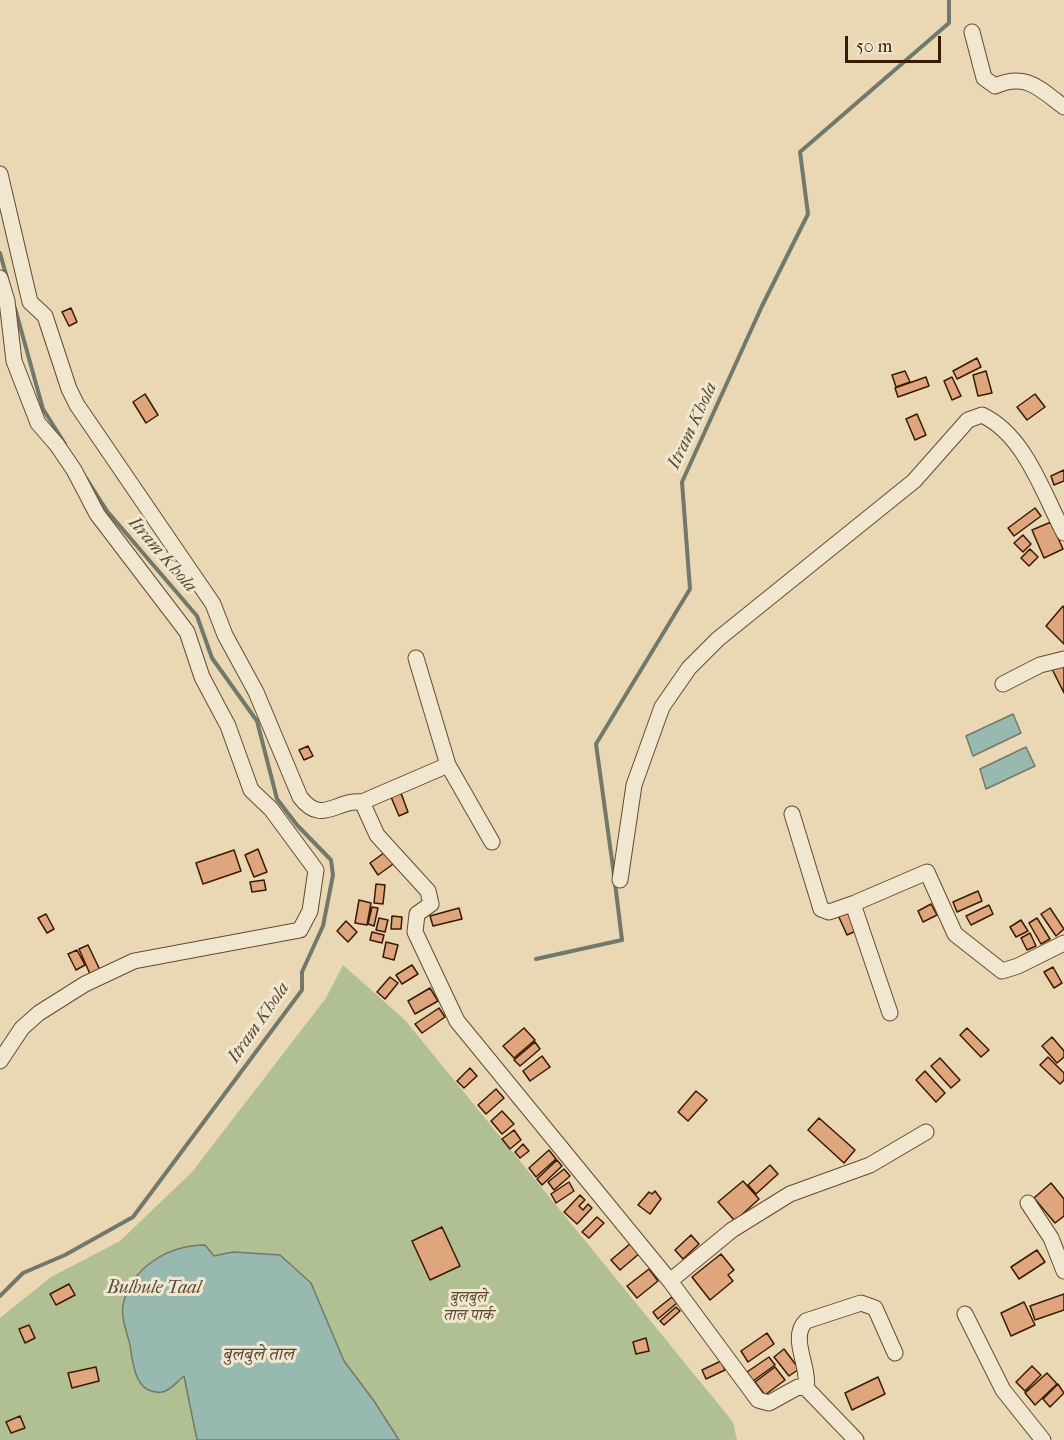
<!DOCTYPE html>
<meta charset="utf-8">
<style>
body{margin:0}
#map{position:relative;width:1064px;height:1440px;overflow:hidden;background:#ead8b5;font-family:"IM FELL French Canon",serif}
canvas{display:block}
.scale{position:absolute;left:845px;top:36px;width:96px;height:27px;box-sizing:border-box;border:3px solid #391a03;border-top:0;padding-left:8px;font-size:18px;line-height:21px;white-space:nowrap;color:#391a03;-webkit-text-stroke:4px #f1e6cf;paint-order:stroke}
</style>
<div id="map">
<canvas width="1064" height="1440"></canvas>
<div class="scale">50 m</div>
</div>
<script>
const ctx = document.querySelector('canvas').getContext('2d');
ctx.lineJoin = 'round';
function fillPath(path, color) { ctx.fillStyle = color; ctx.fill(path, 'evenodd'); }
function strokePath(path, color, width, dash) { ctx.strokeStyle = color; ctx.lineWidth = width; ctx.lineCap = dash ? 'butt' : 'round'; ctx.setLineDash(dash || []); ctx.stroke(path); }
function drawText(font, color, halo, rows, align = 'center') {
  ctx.font = font + ' "IM FELL French Canon","Noto Serif Devanagari",serif'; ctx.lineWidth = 6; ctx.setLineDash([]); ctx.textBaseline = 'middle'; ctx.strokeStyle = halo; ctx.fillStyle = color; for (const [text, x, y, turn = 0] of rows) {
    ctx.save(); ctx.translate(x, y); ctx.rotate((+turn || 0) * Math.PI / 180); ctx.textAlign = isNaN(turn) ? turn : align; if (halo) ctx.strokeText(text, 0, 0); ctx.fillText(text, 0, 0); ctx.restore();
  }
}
fillPath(new Path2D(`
 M343 965 405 1020 733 1422 737 1440H399L374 1401 344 1361 311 1283 280 1255 233 1252 184 1376 197 1440H0V1318L51 1277 120 1241 192 1172 326 998Z`), '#b1c092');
const water = new Path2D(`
 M1013 714 1021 733 973 756 966 736Z
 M1026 747 1035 766 986 789 980 769Z
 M205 1245 214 1256 233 1252 280 1255 311 1283 344 1361 374 1401 399 1440H197L184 1376C177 1381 171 1391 162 1392 135 1395 133 1364 130 1345 127 1332 121 1319 123 1305 131 1267 169 1245 205 1245Z`);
fillPath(water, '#98b9b0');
strokePath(water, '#72796b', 1.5);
strokePath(new Path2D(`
 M0 253 7 278
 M15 308 43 409 65 444
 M614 875 596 744 690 589 682 482 762 306 808 214 800 152 949 23V0
 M536 959 622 940 615 883
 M0 1296 23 1273 65 1255 133 1217 302 990V972L323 926 333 875 331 860 297 825 277 799 257 721 212 658 197 616 107 511 86 478`), '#72796b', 4);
const building = new Path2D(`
 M71 308 77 322 69 326 62 312Z
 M977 358 981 367 957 379 953 371Z
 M905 371 910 382 896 387 892 375Z
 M986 371 992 393 978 396 973 375Z
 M926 377 929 386 898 397 895 388Z
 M952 377 961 396 952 400 944 381Z
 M145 394 158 415 146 423 133 402Z
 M1035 394 1045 407 1027 420 1017 407Z
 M917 414 926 435 915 440 906 419Z
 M1064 470V481L1054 485 1051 476Z
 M1035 508 1041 516 1014 536 1008 528Z
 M1051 522 1063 549 1044 558 1032 530Z
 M1023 535 1031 544 1023 552 1014 543Z
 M1030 549 1038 557 1029 566 1021 558Z
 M1063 606 1064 608V644L1046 626Z
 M1064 664V693L1052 669Z
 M308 746 313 756 304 760 299 750Z
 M401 793 408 812 399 816 391 797Z
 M258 849 267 872 254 877 245 855Z
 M234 850 241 871 203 884 196 863Z
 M388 850 396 862 378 875 370 863Z
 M264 880 266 890 252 892 250 882Z
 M376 884 385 885 383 904 374 903Z
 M978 891 982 901 957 912 953 902Z
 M359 900 371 903 367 925 355 923Z
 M931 904 937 915 923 922 918 911Z
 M989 905 993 914 971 925 966 916Z
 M372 907 378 908 374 926 368 924Z
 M850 907 860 929 847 935 837 913Z
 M459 908 462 919 433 926 430 916Z
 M1050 908 1064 929 1056 936 1041 914Z
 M46 914 54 929 47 933 38 918Z
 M392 916 402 917 401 929H391Z
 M379 918 388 920 385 932 376 930Z
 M1037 918 1050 939 1041 944 1029 923Z
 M1021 920 1028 931 1016 937 1010 927Z
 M346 921 357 932 348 942 337 931Z
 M372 932 384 935 382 943 370 940Z
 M1030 933 1036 946 1027 950 1021 938Z
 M386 942 398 945 394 960 383 957Z
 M88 945 100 970 90 974 79 949Z
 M77 950 85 965 76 970 68 954Z
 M412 965 418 974 402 984 396 975Z
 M1053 967 1062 983 1054 988 1044 972Z
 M390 977 398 983 385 999 377 992Z
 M430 988 438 1001 415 1014 408 1001Z
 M439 1008 445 1017 422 1033 415 1024Z
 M524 1028 535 1040 514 1058 503 1046Z
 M967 1028 989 1050 981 1057 960 1035Z
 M1052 1037 1064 1051V1057L1057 1063 1042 1046Z
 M535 1042 540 1049 520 1066 514 1060Z
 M542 1056 550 1067 530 1081 523 1071Z
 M1048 1057 1064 1073V1080L1060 1084 1040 1065Z
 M940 1058 960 1080 951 1088 931 1066Z
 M470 1068 477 1076 464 1088 457 1081Z
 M925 1071 945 1093 936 1102 916 1080Z
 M496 1089 504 1098 486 1114 478 1105Z
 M696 1091 707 1100 688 1121 678 1112Z
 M502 1111 514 1124 502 1134 491 1121Z
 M819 1118 855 1150 844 1163 808 1130Z
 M514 1130 521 1140 510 1149 502 1139Z
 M523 1144 529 1151 520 1158 515 1152Z
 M549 1150 556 1159 536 1177 529 1168Z
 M557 1160 562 1166 542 1185 537 1179Z
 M770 1165 778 1174 756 1194 748 1185Z
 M564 1169 570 1176 554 1190 548 1182Z
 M743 1181 759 1199 735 1221 718 1202Z
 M569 1182 574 1191 556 1203 551 1194Z
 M1051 1183 1064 1199V1216L1055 1223 1034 1198Z
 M655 1191 661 1199 650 1214 638 1205 649 1192 652 1194Z
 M580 1195 585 1200 579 1206 583 1210 588 1204 592 1208 577 1224 564 1212Z
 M597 1217 604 1223 589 1238 582 1232Z
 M442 1227 460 1266 430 1280 412 1241Z
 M691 1235 699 1244 683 1259 675 1250Z
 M631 1243 640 1253 620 1270 611 1260Z
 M1037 1250 1045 1262 1019 1279 1011 1267Z
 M721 1254 734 1270 728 1275 733 1281 710 1300 692 1277Z
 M649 1269 658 1281 637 1298 627 1286Z
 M69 1284 75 1295 56 1305 50 1294Z
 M1064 1294V1310L1035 1320 1030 1306Z
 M672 1297 677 1303 658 1319 653 1312Z
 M1024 1302 1035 1325 1011 1336 1001 1313Z
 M676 1307 680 1311 664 1325 660 1321Z
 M29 1325 35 1338 25 1343 19 1329Z
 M767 1333 774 1344 748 1362 741 1351Z
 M646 1338 649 1351 636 1354 633 1342Z
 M784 1349 799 1369 789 1376 774 1357Z
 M769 1357 775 1365 753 1381 747 1372Z
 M721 1361 725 1370 706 1379 702 1370Z
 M1032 1366 1041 1375 1025 1391 1016 1382Z
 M96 1367 99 1381 72 1388 68 1373Z
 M775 1367 785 1380 765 1395 755 1382Z
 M1047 1373 1057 1384 1035 1405 1025 1393Z
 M878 1377 885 1394 852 1410 845 1393Z
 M1058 1384 1064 1393 1050 1407 1043 1399Z
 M20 1416 25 1428 11 1433 6 1422Z`);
fillPath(building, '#dfa57c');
strokePath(building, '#391a03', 1.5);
const street = new Path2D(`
 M972 32 984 78 995 86C1026 72 1040 89 1064 107
 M0 174 30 302 45 316 69 389 77 405 213 604 225 635 256 692 300 797C322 826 336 799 362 802L377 835 428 891 431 904 417 914 415 932 457 1021 670 1281 758 1400 769 1403 798 1387 806 1388 856 1440
 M0 278 7 301 14 361 38 423 57 445 74 470 97 514 187 632 202 677 228 726 251 790 271 809 316 870 310 911 300 930 134 961 85 984 39 1013 22 1028 0 1061
 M416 658 448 765 492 842
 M1003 684 1040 665 1064 659
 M362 802 448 765
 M792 814 821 909 829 912 855 903
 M620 880 634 785 662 707 689 668 718 639 914 481 968 420 982 415C1025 435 1043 493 1064 533
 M890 1013 855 910V903L927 872 955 934 1002 971 1018 966 1064 943
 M1028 1203 1051 1238 1064 1271
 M670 1281 732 1230 790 1194 870 1165 926 1132
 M965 1314 1003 1390 1043 1440
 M806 1388C810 1366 789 1338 806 1321L861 1303 875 1308 895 1353`);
strokePath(street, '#654a30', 17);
strokePath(street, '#f1e6cf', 15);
drawText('italic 16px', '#5d4c2e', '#f1e6cf', [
 ["बुलबुले",468,1298],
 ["ताल पार्क",468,1316]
]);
drawText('italic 18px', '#564a37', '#f1e6cf', [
 ["Itram Khola",693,426,-65],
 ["Itram Khola",162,555,49],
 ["Itram Khola",259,1023,-55],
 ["Bulbule Taal",154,1289],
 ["बुलबुले ताल",258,1356]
]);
</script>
